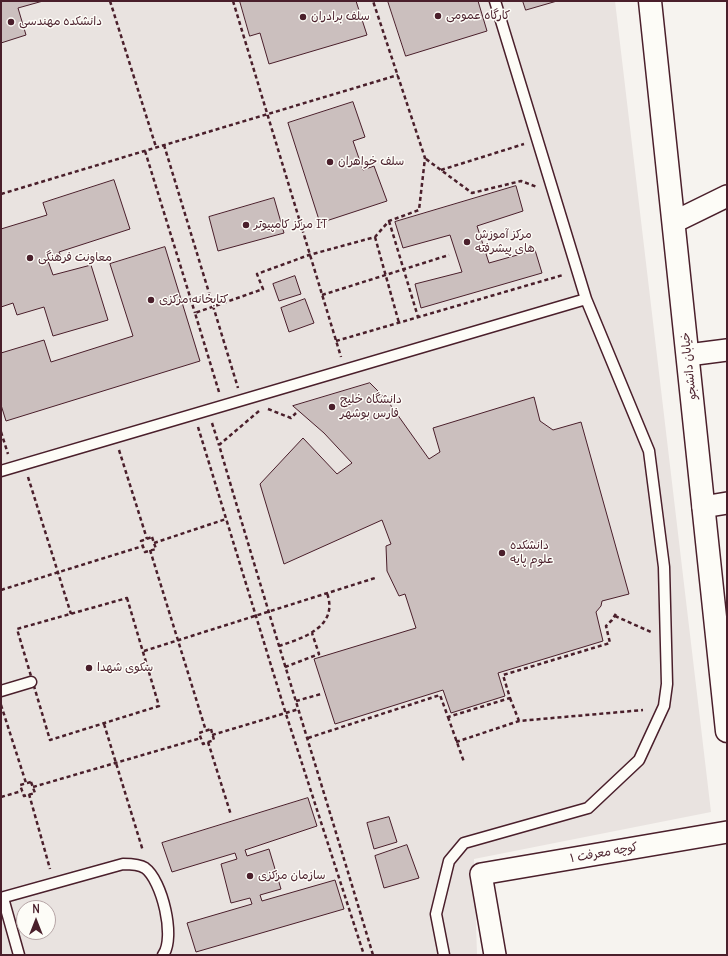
<!DOCTYPE html>
<meta charset="utf-8">
<style>
body{margin:0}
#map{position:relative;width:728px;height:956px;overflow:hidden;background:#f6f3ef;font-family:Delius,sans-serif}
canvas{display:block}
.frame{position:absolute;inset:0;border:2px solid #4a1f2b;pointer-events:none}
.north{position:absolute;left:16px;top:900px;width:40px;height:40px;box-sizing:border-box;background:#fdfcf7;border:1px solid #b5a4a5;border-radius:50%;rotate:0deg;font-size:11px;font-weight:700;line-height:16px;text-align:center;color:#4a1f2b}
.north::after{content:'';display:block;margin:auto;width:14px;height:18px;background:#4a1f2b;clip-path:polygon(50% 0,100% 100%,50% 72%,0 100%)}
</style>
<div id="map">
<canvas width="728" height="956"></canvas>
<div class="frame"></div>
<div class="north">N</div>
</div>
<script>
const ctx = document.querySelector('canvas').getContext('2d');
ctx.lineJoin = 'round';
function fillPath(path, color) { ctx.fillStyle = color; ctx.fill(path, 'evenodd'); }
function strokePath(path, color, width, dash) { ctx.strokeStyle = color; ctx.lineWidth = width; ctx.lineCap = dash ? 'butt' : 'round'; ctx.setLineDash(dash || []); ctx.stroke(path); }
function drawText(font, color, halo, rows, align = 'center') {
  ctx.font = font + ' Delius,"Playpen Sans Arabic",sans-serif'; ctx.lineWidth = 3; ctx.setLineDash([]); ctx.textBaseline = 'middle'; ctx.strokeStyle = halo; ctx.fillStyle = color; for (const [text, x, y, turn = 0] of rows) {
    ctx.save(); ctx.translate(x, y); ctx.rotate((+turn || 0) * Math.PI / 180); ctx.textAlign = isNaN(turn) ? turn : align; if (halo) ctx.strokeText(text, 0, 0); ctx.fillText(text, 0, 0); ctx.restore();
  }
}
fillPath(new Path2D(`
 M1 1H615L711 812 474 859 477 955H1ZM24 908H48V932H24Z`), '#e9e3e0');
const building = new Path2D(`
 M1 1H43L18 8 26 35 1 43Z
 M240 1H356L367 35 269 64 260 33 250 36Z
 M388 1H478L487 31 406 56Z
 M523 1H557L526 10Z
 M353 102 365 137 353 141 363 170 374 166 387 201 320 223 288 123Z
 M114 180 130 229 59 252 61 257 48 261 53 275 91 265 108 320 53 336 44 307 17 315 13 303 1 307V229L47 215 43 203Z
 M516 186 523 211 477 226 489 263 535 250 542 273 421 308 415 284 462 272 450 235 403 248 395 222Z
 M274 198 284 233 218 251 209 217Z
 M165 247 200 361 6 421 1 405V353L44 340 51 362 133 336 110 264Z
 M295 276 301 294 279 301 273 284Z
 M305 299 314 323 289 332 281 308Z
 M370 383 387 400 429 459 440 452 433 428 534 397 540 421 553 430 581 422 629 594 602 601 601 606 596 612 603 641 498 673 505 696 451 713 443 690 335 724 314 659 416 628 405 594 399 596 387 571 386 546 391 544 382 520 284 564 260 484 303 438 337 474 352 463 324 433 293 406Z
 M308 798 317 826 245 850 247 856 269 849 281 889 260 895 262 901 335 880 344 909 196 952 187 923 252 904 250 898 231 903 221 864 237 859 235 853 172 872 162 843Z
 M389 817 397 842 374 849 367 823Z
 M407 845 419 878 384 888 375 856Z`);
fillPath(building, '#cbbfbe');
strokePath(building, '#4a1f2b', 1);
const service = new Path2D(`
 M1 471 586 299 495 1
 M1 691 31 682
 M1 898 123 864C130 864 139 864 145 868 162 880 176 938 163 955
 M3 898 19 955
 M444 955 436 914 449 861 464 843 588 808 639 760 664 706 667 684 664 567 649 451 586 299`);
const minor = new Path2D(`
 M674 222 727 196
 M688 355 727 350
 M703 507 727 503
 M495 955 481 874 727 832`);
const tertiary = new Path2D(`
 M650 1 727 731`);
strokePath(service, '#4a1f2b', 13);
strokePath(minor, '#4a1f2b', 24);
strokePath(tertiary, '#4a1f2b', 25);
strokePath(new Path2D(`
 M110 1 156 147
 M233 1 341 357
 M164 145 238 388
 M145 151 195 313
 M426 159 472 193 521 181 537 187
 M441 170 524 144
 M1 194 398 75
 M389 221 418 317
 M375 237 399 323
 M322 295 449 255
 M336 341 563 275
 M219 392 195 313 263 289 257 274 309 255 375 237 389 221 419 210 425 158 373 1
 M268 409 291 418 296 413
 M259 411 219 445C269 616 322 785 373 955
 M212 423 219 445
 M198 427 285 711 364 955
 M1 432 8 454
 M119 450 147 539
 M28 477 71 614
 M152 537 156 549 145 552 141 541Z
 M154 543 226 519
 M150 550 206 731
 M1 590 143 546
 M127 598 159 706 50 740 17 629Z
 M615 616 651 632
 M279 646C303 638 339 627 327 593
 M144 651 375 578
 M285 667 319 654 312 633
 M510 698 519 721
 M296 701 321 694
 M1 705 26 783
 M448 717 464 762
 M104 724 143 851
 M211 729 214 740 203 744 199 733Z
 M212 735 299 709
 M308 738 440 695 448 717 510 698 503 675 610 643 606 626 612 620 617 612
 M208 742 231 815
 M456 742 519 721 643 710
 M31 782 35 793 24 796 20 785Z
 M33 787 201 738
 M29 794 50 869
 M1 797 22 791`), '#4a1f2b', 2.5, [4, 3]);
strokePath(service, '#fdfcf7', 10);
strokePath(minor, '#fdfcf7', 21);
strokePath(tertiary, '#fdfcf7', 22);
for (const [x, y, r, color] of [
 [438,16,4,"#4a1f2b"],
 [303,17,4,"#4a1f2b"],
 [11,22,4,"#4a1f2b"],
 [330,162,4,"#4a1f2b"],
 [246,225,4,"#4a1f2b"],
 [467,242,4,"#4a1f2b"],
 [30,258,4,"#4a1f2b"],
 [151,300,4,"#4a1f2b"],
 [332,407,4,"#4a1f2b"],
 [502,553,4,"#4a1f2b"],
 [89,668,4,"#4a1f2b"],
 [250,876,4,"#4a1f2b"]
]) { const dot = new Path2D(); dot.arc(x, y, r, 0, 2 * Math.PI); ctx.fillStyle = color; ctx.fill(dot); strokePath(dot, '#fdfcf7', 1.5); }
drawText('12px', '#4a1f2b', '#fdfcf7', [
 ["کارگاه عمومی",446,16],
 ["سلف برادران",311,17],
 ["دانشکده مهندسی",19,22],
 ["سلف خواهران",338,162],
 ["مرکز کامپیوتر IT",254,225],
 ["مرکز آموزش",475,235],
 ["های پیشرفته",475,249],
 ["معاونت فرهنگی",38,258],
 ["کتابخانه مرکزی",159,300],
 ["دانشگاه خلیج",340,400],
 ["فارس بوشهر",340,414],
 ["دانشکده",510,546],
 ["علوم پایه",510,560],
 ["سکوی شهدا",97,668],
 ["سازمان مرکزی",258,876]
], 'left');
drawText('12px', '#4a1f2b', '#fdfcf7', [
 ["خیابان دانشجو",689,366,-96],
 ["کوچه معرفت ۱",604,853,-10]
]);
</script>
